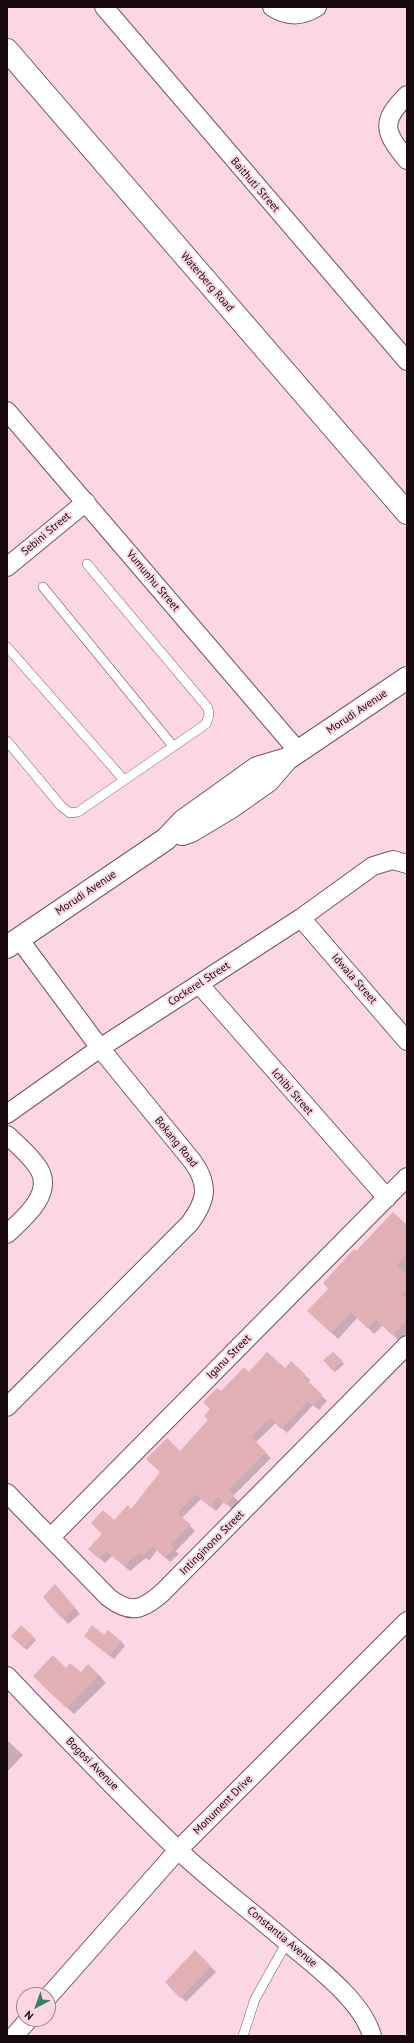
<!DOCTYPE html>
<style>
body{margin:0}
#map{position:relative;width:414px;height:2043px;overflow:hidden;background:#fcd6e5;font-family:"PT Sans",sans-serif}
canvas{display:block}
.frame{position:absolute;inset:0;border:8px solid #180910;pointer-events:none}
.north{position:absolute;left:16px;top:1987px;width:40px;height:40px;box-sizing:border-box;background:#fcd6e5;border:1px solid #a18490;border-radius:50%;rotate:221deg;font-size:11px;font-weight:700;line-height:16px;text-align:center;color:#180910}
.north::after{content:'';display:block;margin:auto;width:14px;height:18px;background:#3b7c6a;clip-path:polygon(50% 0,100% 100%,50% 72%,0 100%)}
</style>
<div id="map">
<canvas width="414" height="2043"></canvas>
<div class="frame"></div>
<div class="north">N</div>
</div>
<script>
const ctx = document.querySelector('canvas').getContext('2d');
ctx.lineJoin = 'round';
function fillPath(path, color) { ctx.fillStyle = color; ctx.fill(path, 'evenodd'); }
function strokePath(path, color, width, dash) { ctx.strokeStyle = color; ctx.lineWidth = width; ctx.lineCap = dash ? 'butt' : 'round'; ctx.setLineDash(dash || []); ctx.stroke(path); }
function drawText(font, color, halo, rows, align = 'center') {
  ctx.font = font + ' "PT Sans",sans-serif'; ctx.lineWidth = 4; ctx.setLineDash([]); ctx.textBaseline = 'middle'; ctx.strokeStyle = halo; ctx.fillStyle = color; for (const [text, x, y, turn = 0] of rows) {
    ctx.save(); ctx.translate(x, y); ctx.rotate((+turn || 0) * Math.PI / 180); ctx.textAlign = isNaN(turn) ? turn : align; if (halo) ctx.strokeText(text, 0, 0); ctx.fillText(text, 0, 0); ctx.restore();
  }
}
fillPath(new Path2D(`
 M407 1226V1333L399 1341 383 1325 374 1334 358 1317 338 1339 309 1311 329 1289 357 1252Z
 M333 1353 344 1364 335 1372 332 1370Z
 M291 1363 310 1380 308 1383 327 1401 319 1410 313 1405 287 1433 276 1423 255 1443 271 1458 233 1496 239 1502 232 1509 224 1502 216 1511 201 1499 182 1518 195 1531 176 1551 179 1554 170 1562 157 1550 149 1561 146 1558 130 1571 112 1556 105 1563 95 1554 114 1522 132 1510 210 1420 211 1409 221 1392 249 1374 285 1369Z
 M61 1591 80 1614 68 1624 45 1597Z
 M21 1626 36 1640 27 1650 14 1639Z
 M104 1636 121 1641 125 1646 114 1659 90 1640Z
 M66 1669 81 1673 99 1675 106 1683 74 1714 41 1684Z
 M7 1740 23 1755 7 1772Z
 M195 1952 216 1972 186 2002 166 1982Z`), '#0003');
fillPath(new Path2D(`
 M393 1212 407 1225V1253L396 1266 407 1275V1289L402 1295 407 1300V1320L392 1335 376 1320 367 1328 351 1312 331 1333 307 1311 328 1289 323 1283 354 1249 356 1251Z
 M267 1352 285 1368 291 1361 305 1374 303 1377 323 1395 313 1405 308 1401 281 1429 270 1418 251 1437 266 1452 229 1490 234 1496 226 1505 218 1497 210 1507 195 1494 177 1513 191 1525 171 1545 174 1548 165 1558 152 1546 143 1556 140 1553 124 1566 106 1551 99 1559 88 1549 102 1534 91 1523 103 1510 114 1520 128 1505 131 1509 160 1472 146 1459 167 1438 180 1451 208 1420 204 1416 210 1409 203 1402 217 1388 221 1391 244 1367 249 1372Z
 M333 1352 343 1361 332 1370 323 1360Z
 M55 1584 75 1608 62 1619 43 1597Z
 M21 1625 34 1637 24 1648 11 1636Z
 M92 1625 104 1635 108 1630 121 1641 109 1656 84 1636Z
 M53 1655 66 1668 70 1663 81 1672 88 1664 99 1675 66 1708 33 1676Z
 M195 1950 211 1966 180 1998 165 1982Z`), '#e1b0b4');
const service = new Path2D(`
 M43 587 173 746
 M7 647 124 780
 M7 741 61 806 70 813 78 812 206 724 209 715 208 708 87 564
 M243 2036 255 1999 287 1942`);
const minor = new Path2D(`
 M104 7 407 361
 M272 7C287 17 301 17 317 7
 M407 95C380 122 384 132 407 160
 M7 411 298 751
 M7 567 86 502
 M301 918 407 1041
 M199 984 387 1198
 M7 1114 100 1048 301 918 373 866 393 860 407 864
 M7 1135C18 1145 31 1156 39 1169 54 1194 23 1219 7 1234
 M7 1407 190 1223C206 1201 210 1186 193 1162L100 1048 19 939
 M7 1493 108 1597C131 1615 143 1610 163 1592L407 1345
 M51 1537 407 1177
 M7 1676C63 1735 119 1793 177 1849 212 1882 251 1911 288 1943 315 1966 362 2000 372 2036
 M48 1997 178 1850 407 1621
 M14 2036 29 2019`);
const tertiary = new Path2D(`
 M7 50 407 513
 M182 834 191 831 231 807 268 781 287 759 407 678
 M7 947 166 839 183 821 257 768 287 759`);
strokePath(service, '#7b5363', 10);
strokePath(minor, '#7b5363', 20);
strokePath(tertiary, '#7b5363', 24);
strokePath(service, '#fff', 9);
strokePath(minor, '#fff', 18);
strokePath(tertiary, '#fff', 22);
drawText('11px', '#180910', '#fcd6e5', [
 ["Baithuti Street",255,185,49],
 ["Waterberg Road",207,282,49],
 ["Sebini Street",46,534,-40],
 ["Vumunhu Street",153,581,50],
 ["Morudi Avenue",357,712,-34],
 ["Morudi Avenue",86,893,-34],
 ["Idwala Street",354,979,49],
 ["Cockerel Street",199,984,-33],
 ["Ichibi Street",292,1092,49],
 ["Bokang Road",176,1142,51],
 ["Iganu Street",229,1357,-45],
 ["Intinginono Street",212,1543,-45],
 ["Bogosi Avenue",92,1764,45],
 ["Monument Drive",223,1805,-45],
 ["Constantia Avenue",282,1937,40]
]);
</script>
